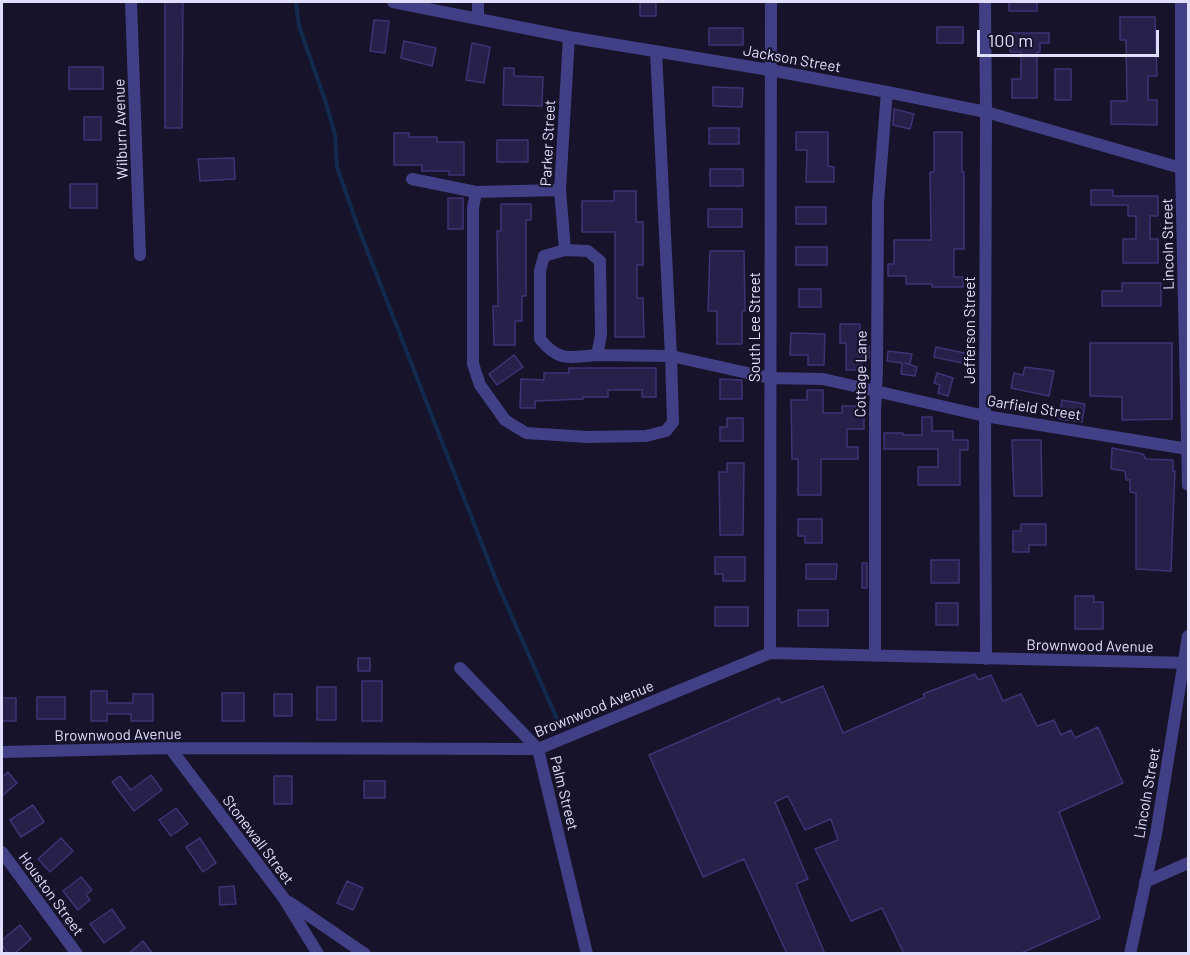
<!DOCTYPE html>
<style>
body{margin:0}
#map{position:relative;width:1190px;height:955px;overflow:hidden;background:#16132a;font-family:Barlow,sans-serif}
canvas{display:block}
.frame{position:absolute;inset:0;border:3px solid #e0defd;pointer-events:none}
.scale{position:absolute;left:977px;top:30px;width:182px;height:27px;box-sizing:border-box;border:3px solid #e0defd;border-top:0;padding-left:8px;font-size:18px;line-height:21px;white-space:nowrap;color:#e0defd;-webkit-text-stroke:4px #16132a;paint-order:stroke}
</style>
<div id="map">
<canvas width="1190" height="955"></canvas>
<div class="frame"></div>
<div class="scale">100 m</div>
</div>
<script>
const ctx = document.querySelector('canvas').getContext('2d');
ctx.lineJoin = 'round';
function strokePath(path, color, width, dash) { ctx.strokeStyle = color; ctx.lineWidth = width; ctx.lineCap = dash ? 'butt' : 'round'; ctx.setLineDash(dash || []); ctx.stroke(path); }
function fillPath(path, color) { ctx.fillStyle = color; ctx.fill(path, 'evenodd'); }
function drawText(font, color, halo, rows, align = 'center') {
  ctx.font = font + ' Barlow,sans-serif'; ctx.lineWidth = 4.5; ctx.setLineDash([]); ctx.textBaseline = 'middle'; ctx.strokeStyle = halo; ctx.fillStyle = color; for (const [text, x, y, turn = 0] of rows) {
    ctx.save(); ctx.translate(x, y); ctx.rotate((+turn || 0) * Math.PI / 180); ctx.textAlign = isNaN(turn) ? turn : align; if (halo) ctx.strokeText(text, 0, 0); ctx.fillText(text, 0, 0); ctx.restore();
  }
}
strokePath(new Path2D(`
 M296 2 299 26 326 103 335 135 337 167 358 227 498 585 557 719`), '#122a4e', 4);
const building = new Path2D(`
 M165 2H183L182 128H165Z
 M640 2H656V16H640Z
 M1009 2H1037V11H1009Z
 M1120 17H1155L1157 76H1148V100H1157V125L1111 124V101H1127L1126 40H1120Z
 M374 20 389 21 385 53 370 51Z
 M937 27H963V43H937Z
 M709 28H743V45H709Z
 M1010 33H1049V43H1040V52H1037V98H1012V79H1021V52H1010Z
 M404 41 436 48 432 66 401 58Z
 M472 43 490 47 484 83 466 80Z
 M69 67H103V89H69Z
 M504 68H514V76L543 77 542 106 503 105Z
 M1055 69H1071V100H1055Z
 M713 87 743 88 742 107 713 106Z
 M894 109 914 114 910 129 893 125Z
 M84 117H101V140H84Z
 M709 128H739V144H709Z
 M796 132H828V166L834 167V182H806L807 150H796Z
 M934 132H962V172H964V249H954V277H963V287H932V284H906V276H888V264H894V240H931L930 172H934Z
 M394 133H409V137H437V142H464V175H449V171H422V165H394Z
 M497 140H528V162H497Z
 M234 158 235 179 200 181 198 159Z
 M710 169H743V186H710Z
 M70 184H97V208H70Z
 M1091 190H1113V196H1158V216H1150V239H1158V263H1123V239H1136V216H1128V205H1091Z
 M614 191H636V222H643V265H637V298H643L644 337H615V232H582V201H614Z
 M448 198H463V229H448Z
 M501 204H531V220H526V296H522V321H515V345H494L493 306H498L497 231H501Z
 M796 207H826V224H796Z
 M708 209H742V227H708Z
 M796 247H827V265H796Z
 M710 251H744L745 311H742V344H717V311H708Z
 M1122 283H1161V306H1102V291H1122Z
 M799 289H821V307H799Z
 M840 324H860V346H869V358H862V370H846V343H840Z
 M791 333 825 334 824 365H808V355H790Z
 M1090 343H1172V419L1122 420V397L1090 396Z
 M936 347 969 354 967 364 934 357Z
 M888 351 912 354 910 364 905 363 917 367 915 376 901 374 902 363 887 361Z
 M514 355 523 367 497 385 489 374Z
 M1025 367 1054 371 1049 396 1011 388 1014 373 1023 375Z
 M569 368H656V397H642V390H608V397H583V399L535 401V408H520L521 379 544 380V373H569Z
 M937 373 953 378 948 396 938 393 940 385 934 383Z
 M720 379 742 380V399H720Z
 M807 390H823V413H842V406H857V416H864V429H847V447H858V459H821V495H798V459H792L791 400H807Z
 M1062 400 1085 404 1082 422 1059 419Z
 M922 417H932V431H953V440H968V450H960V485H918V467H938V449H884V433H903V435H922Z
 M727 418H743V441H720V427H727Z
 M1012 440H1041L1042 496H1014Z
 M1112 448 1143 454 1146 459 1173 460V471H1175L1171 571 1136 569V493L1130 492V480H1126L1125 471 1111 469Z
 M727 463H744L743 535H720L719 472H727Z
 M798 519H822V543H805V536H798Z
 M1021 524H1046V545H1029V552H1013V531H1021Z
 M715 557H745V581H723V574H715Z
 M931 560H959V583H931Z
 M862 563H867V588H862Z
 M806 564H837L836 579H806Z
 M1075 596H1094V602H1103V629H1075Z
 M936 603H958V625H936Z
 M715 607H748V626H715Z
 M798 610H828V626H798Z
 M358 658H370V671H358Z
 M975 674 978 680 991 675 1003 701 1021 694 1037 726 1054 720 1061 735 1071 730 1075 738 1098 727 1123 783 1059 812 1100 918 1019 954H904L882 908 851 921 815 849 838 840 831 819 805 830 788 796 775 802 808 879 796 884 825 954H787L744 859 703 877 649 755 779 698 781 703 823 686 843 733 925 697 923 694Z
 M362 681H382V721H362Z
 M317 687H336V720H317Z
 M91 691H107V703H133V694H153V721H131V714H107V721H91Z
 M222 693H244V721H222Z
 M274 694H292V716H274Z
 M37 697H65V719H37Z
 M2 698H16V721H2Z
 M8 772 17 783 2 796V777Z
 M151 775 162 790 134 811 112 782 120 776 131 790Z
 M274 776H292V804H274Z
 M364 781H385V798H364Z
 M33 805 44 822 21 837 10 820Z
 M176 808 188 824 171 836 159 820Z
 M61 838 73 851 50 872 38 859Z
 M200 838 216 863 203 872 186 847Z
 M81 877 92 890 86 895 90 900 78 910 63 891Z
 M347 881 363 888 353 910 337 903Z
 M234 886 236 904 220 905 219 887Z
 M112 909 125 928 104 943 90 924Z
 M20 925 31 939 14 954H8L2 945V940Z
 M143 941 153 954H128Z`);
fillPath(building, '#27204a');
strokePath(building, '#3f3375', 1.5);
strokePath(new Path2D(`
 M131 2 140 255
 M393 2 569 37 770 70 887 92 986 112 1181 168
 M985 2 986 112 985 416 986 659
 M1181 2V168L1188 485
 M478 18V2
 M412 179 476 192 560 190
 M476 192 473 208V364L480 385 505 420 526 433 587 437 646 436 666 431 673 422 671 356 656 51
 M565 250 588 251 600 261 601 335 597 355C568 357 560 363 540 339V271L544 256 565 250 560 190 569 37
 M597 355 671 356 770 378 823 379 985 416 1188 449
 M770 653 771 2
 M875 656V411L877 370 878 203 887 92
 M460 668 538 749 587 954
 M170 748 283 897 318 954
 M2 752 170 748 538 749 770 653 1188 663
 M2 852 77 954
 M1145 882 1188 863
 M289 902 365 954
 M1130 954 1156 834 1188 636`), '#414086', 12);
drawText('15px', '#e0defd', '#16132a', [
 ["Jackson Street",792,59,10],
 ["Wilburn Avenue",121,129,-92],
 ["Parker Street",548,143,-87],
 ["Lincoln Street",1168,244,-91],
 ["South Lee Street",755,327,-90],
 ["Jefferson Street",970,330,-90],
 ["Cottage Lane",861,374,-89],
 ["Garfield Street",1034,408,9],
 ["Brownwood Avenue",1090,646,1],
 ["Brownwood Avenue",594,709,-22],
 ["Brownwood Avenue",118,735,-1],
 ["Palm Street",564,793,76],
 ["Lincoln Street",1147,793,-80],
 ["Stonewall Street",258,840,53],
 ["Houston Street",51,894,54]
]);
</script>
